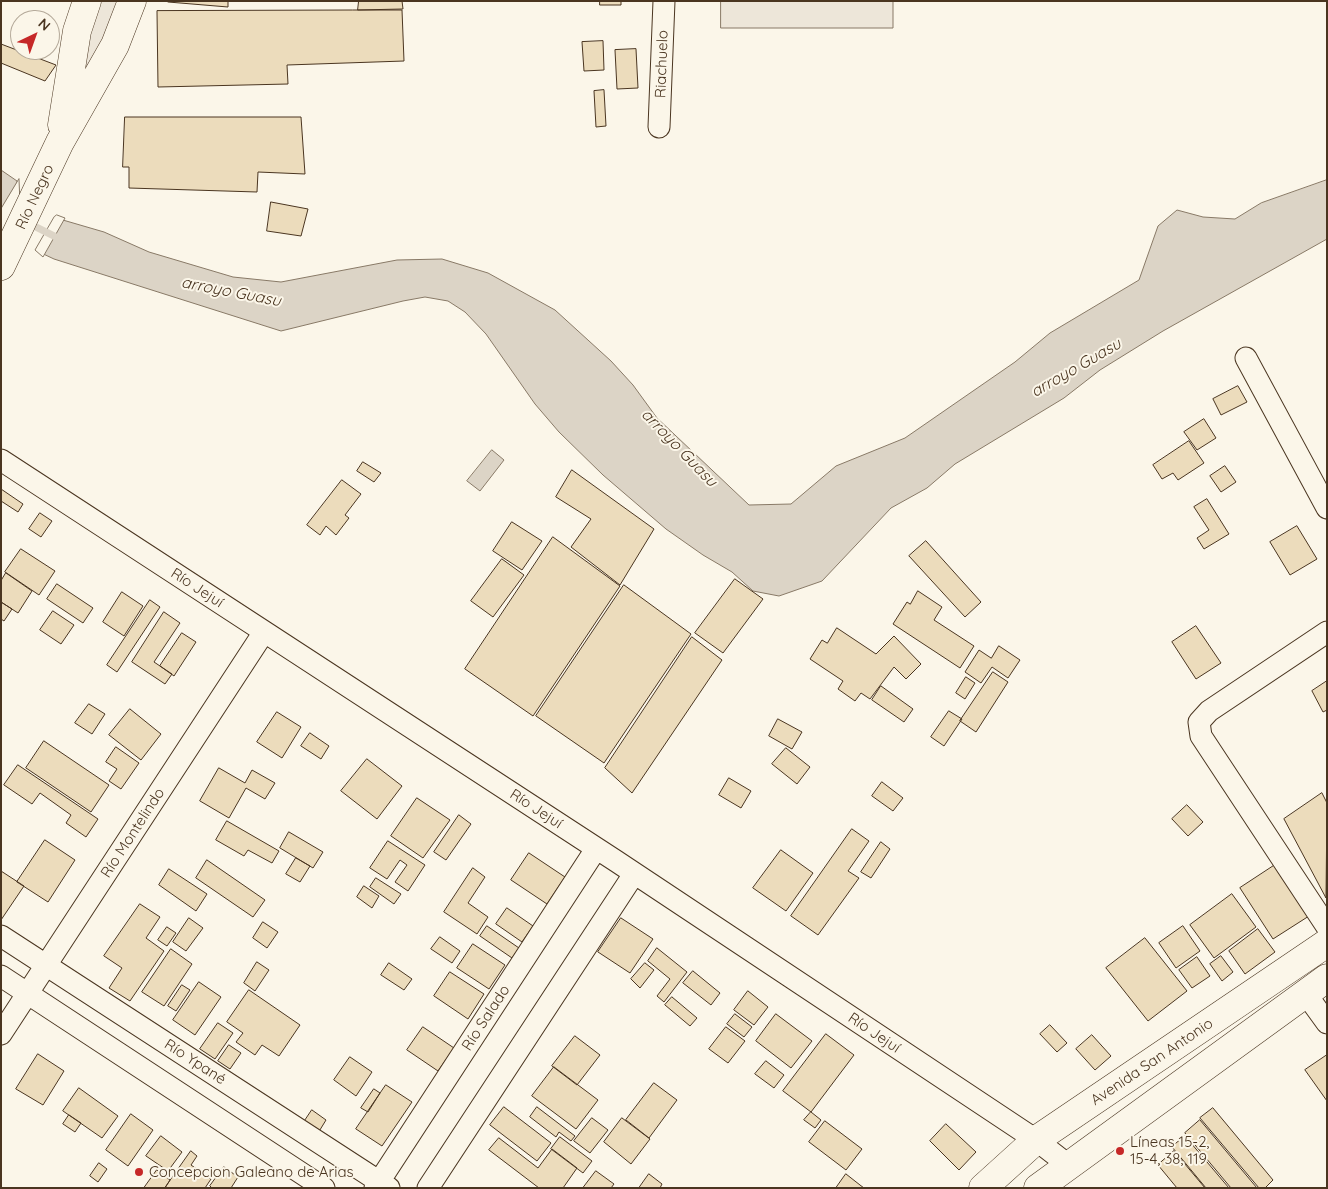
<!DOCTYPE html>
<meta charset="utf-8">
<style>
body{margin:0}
#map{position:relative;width:1328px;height:1189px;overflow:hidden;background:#fbf6e9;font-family:Quicksand,sans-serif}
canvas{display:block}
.frame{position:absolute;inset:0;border:2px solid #4a3520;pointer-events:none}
.north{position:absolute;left:10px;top:10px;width:50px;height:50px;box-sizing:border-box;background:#fbf6e9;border:1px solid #b4a999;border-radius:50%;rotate:42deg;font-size:14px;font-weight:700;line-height:20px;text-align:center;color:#4a3520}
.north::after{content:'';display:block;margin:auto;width:18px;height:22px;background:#c62828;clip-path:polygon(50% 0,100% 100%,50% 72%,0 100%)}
</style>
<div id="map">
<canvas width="1328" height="1189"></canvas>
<div class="frame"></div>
<div class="north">N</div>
</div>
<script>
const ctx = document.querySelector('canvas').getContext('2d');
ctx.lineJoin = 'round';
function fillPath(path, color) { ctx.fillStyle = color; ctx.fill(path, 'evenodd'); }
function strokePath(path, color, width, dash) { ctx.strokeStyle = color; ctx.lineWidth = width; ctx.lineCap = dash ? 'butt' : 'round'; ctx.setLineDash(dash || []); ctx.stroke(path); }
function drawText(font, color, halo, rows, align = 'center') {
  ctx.font = font + ' Quicksand,sans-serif'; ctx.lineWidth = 4; ctx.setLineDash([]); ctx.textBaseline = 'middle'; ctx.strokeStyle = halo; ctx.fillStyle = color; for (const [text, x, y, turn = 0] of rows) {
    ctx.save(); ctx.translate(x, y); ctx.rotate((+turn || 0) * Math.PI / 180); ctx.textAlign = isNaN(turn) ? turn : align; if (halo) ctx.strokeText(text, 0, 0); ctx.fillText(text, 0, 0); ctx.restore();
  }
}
const green = new Path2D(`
 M94 1H127L88 113 60 102Z
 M721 1H893V28H721Z`);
fillPath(green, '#ede6d9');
strokePath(green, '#887966', 1);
const water = new Path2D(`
 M1 170 17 181 18 203 1 232Z
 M1327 180V239L1163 331 1100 370 1064 398 955 464 927 488 891 508 822 581 779 596 753 591 732 572 703 555 666 529 603 475 559 432 535 404 486 334 465 312 448 301 425 297 403 301 281 331 54 259 37 251 56 218 104 232 149 252 233 277 281 282 397 260 442 259 488 273 555 310 611 361 633 385 657 418 749 505 791 504 836 466 905 438 1015 362 1050 333 1139 280 1158 226 1177 210 1203 217 1235 219 1261 203Z
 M492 450 504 460 480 491 467 481Z`);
fillPath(water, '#dcd4c6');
strokePath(water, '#887966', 1);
const pier = new Path2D(`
 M19 179 20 204 1 234V209Z
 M57 215 65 218 43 257 35 250 54 217Z`);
fillPath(pier, '#fbf6e9');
strokePath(pier, '#887966', 1);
strokePath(new Path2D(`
 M28 223 54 236`), '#dcd4c6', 7);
const building = new Path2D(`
 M168 1H228V7L168 2Z
 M359 1H402L403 9 358 10Z
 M600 1H621V5H600Z
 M353 10H402L404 61 287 65 288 84 158 87 157 11Z
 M603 41 604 70 584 71 582 42Z
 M1 44 56 65 45 81 1 63Z
 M636 49 638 88 617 89 615 50Z
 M604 90 606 126 596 127 594 91Z
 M125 117H301L305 174 258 172 257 192 129 188V167H123Z
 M271 202 308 209 301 236 267 231Z
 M1238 386 1247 402 1221 415 1213 399Z
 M1204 419 1216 438 1197 450 1184 432Z
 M1189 441 1204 463 1178 480 1173 473 1162 479 1153 465Z
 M363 462 381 473 374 482 357 471Z
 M1225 466 1236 482 1221 492 1210 476Z
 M572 470 654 529 620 585 571 547 591 519 556 497Z
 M342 480 361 494 345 515 349 518 336 535 326 526 320 535 307 525Z
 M1 489 23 504 18 512 1 501Z
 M1207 499 1229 534 1204 549 1197 538 1209 530 1194 507Z
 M40 513 52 521 41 537 29 529Z
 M512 522 542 541 522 570 493 551Z
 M1297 526 1317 559 1290 575 1270 542Z
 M553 537 620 586 533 716 465 669Z
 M926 541 981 602 965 617 909 556Z
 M21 549 55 571 39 595 5 572Z
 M502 559 524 575 493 617 471 601Z
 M6 573 32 591 18 613 1 602V581Z
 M735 579 763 599 723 653 695 633Z
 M57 584 93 608 83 623 47 599Z
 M624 585 691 634 604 763 536 716Z
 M918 591 942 607 934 620 974 646 960 668 893 624 907 602 910 604Z
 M122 592 143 606 124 636 103 622Z
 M150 600 160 607 117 672 107 665Z
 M1 602 12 609 4 621 1 619Z
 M53 611 74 625 61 644 40 630Z
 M164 612 180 623 154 662 172 674 165 684 132 662Z
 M1196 626 1221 663 1196 679 1172 642Z
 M837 628 876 654 894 636 921 664 906 679 894 667 870 699 861 693 855 701 838 689 843 681 810 659 822 640 827 643Z
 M182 633 196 642 174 676 160 666Z
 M692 637 722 660 632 793 605 768Z
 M999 646 1020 660 1008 678 992 667 981 683 965 672 979 650 991 658Z
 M993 672 1008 682 976 732 960 721Z
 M966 677 975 683 965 699 956 693Z
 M1327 681V710L1323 712 1312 691Z
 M881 686 913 709 904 722 872 700Z
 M89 704 105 714 92 734 75 723Z
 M130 709 161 734 141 760 109 735Z
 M949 711 962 719 944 746 931 737Z
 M277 712 301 727 282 758 257 742Z
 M778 719 802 732 792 749 769 736Z
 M310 733 329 746 321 759 301 746Z
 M44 741 109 785 91 812 26 768Z
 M116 747 139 763 121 789 109 781 117 769 106 762Z
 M786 748 810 767 797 784 772 764Z
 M367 759 402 786 377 819 341 791Z
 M18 765 98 819 86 837 66 823 71 815 40 793 32 804 4 785Z
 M219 768 245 783 252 770 275 783 265 799 246 788 229 818 200 801Z
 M729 778 751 791 741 808 719 795Z
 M882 782 903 798 893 811 872 796Z
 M1322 793 1327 803 1326 898 1284 819Z
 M417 798 450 820 423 858 391 836Z
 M1187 805 1203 822 1188 836 1172 819Z
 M459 815 471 824 446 860 434 852Z
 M227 821 279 851 272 863 248 850 244 856 216 840Z
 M852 829 869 841 848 871 859 878 818 935 791 916Z
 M289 832 323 852 313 868 280 848Z
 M45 840 75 860 48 902 17 882Z
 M388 841 425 865 408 891 395 882 407 865 400 860 387 879 370 868Z
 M881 842 890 849 871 878 861 872Z
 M781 850 813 873 786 911 753 888Z
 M529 853 565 877 547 904 511 880Z
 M296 858 310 866 300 882 286 874Z
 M207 860 265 900 253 917 196 878Z
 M1275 865 1309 916 1273 939 1240 888Z
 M473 868 485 877 468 903 488 917 477 934 444 912Z
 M169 869 207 894 196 911 159 885Z
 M1 871 24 886 1 920Z
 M376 878 401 894 394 904 370 887Z
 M364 886 379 896 372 908 357 897Z
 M1232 894 1256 927 1214 958 1190 925Z
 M140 904 160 917 146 938 164 951 130 1001 109 988 122 968 104 956Z
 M507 908 533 926 522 942 496 924Z
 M189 918 203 928 186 951 173 942Z
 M621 918 653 939 630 973 598 952Z
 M263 922 278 932 267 948 253 938Z
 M487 926 519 948 512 958 480 936Z
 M1183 926 1200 951 1176 968 1159 943Z
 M167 927 176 933 167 946 158 940Z
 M1258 929 1275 952 1245 974 1229 951Z
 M440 937 460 951 452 963 431 949Z
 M1145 938 1187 991 1148 1021 1106 968Z
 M473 944 505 965 489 989 457 968Z
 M657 948 687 972 664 1002 657 996 670 979 648 961Z
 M171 949 192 964 164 1006 142 992Z
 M1221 956 1233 972 1222 981 1210 964Z
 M1197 957 1210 976 1192 988 1179 970Z
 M257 962 269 970 255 991 244 983Z
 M389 963 412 979 404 990 381 975Z
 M645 963 654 970 640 988 631 979Z
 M693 971 720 993 711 1005 683 983Z
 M450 972 484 994 468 1019 434 996Z
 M199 982 221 997 195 1035 173 1020Z
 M182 985 190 990 176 1011 168 1006Z
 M249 990 300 1025 279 1056 262 1045 255 1055 236 1042 243 1033 227 1022Z
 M748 991 768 1007 754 1025 734 1010Z
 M672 997 697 1018 690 1026 665 1005Z
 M735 1014 752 1027 744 1037 727 1024Z
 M776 1014 812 1041 791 1068 756 1041Z
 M218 1023 233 1033 215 1059 200 1049Z
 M1050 1025 1067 1043 1057 1052 1040 1034Z
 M423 1027 454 1048 438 1071 407 1050Z
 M726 1027 745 1041 728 1063 709 1049Z
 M826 1034 854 1055 811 1112 783 1091Z
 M1092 1035 1111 1056 1095 1070 1076 1049Z
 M575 1036 600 1055 577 1085 552 1066Z
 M229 1045 241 1053 230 1069 218 1061Z
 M38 1054 64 1071 43 1105 16 1089Z
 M1327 1055V1101L1305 1070Z
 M350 1057 372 1072 356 1096 334 1080Z
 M766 1061 784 1075 774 1088 755 1074Z
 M554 1067 598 1100 576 1129 532 1096Z
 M654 1083 677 1100 649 1138 626 1120Z
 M386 1085 412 1102 382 1146 356 1129Z
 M79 1088 118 1116 102 1138 63 1111Z
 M374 1089 380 1093 368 1112 361 1108Z
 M504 1107 551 1143 537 1161 490 1125Z
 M537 1107 575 1136 571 1141 559 1132 556 1137 530 1117Z
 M1213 1108 1273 1180 1265 1188H1259L1200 1118Z
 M312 1110 326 1120 315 1138 300 1128Z
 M811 1112 821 1120 815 1128 804 1120Z
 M131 1114 153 1130 128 1166 106 1150Z
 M69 1115 81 1123 75 1132 63 1124Z
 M592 1118 608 1130 590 1153 574 1141Z
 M622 1118 650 1139 631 1164 604 1142Z
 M1200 1120 1257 1188H1231L1185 1133Z
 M825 1121 862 1149 846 1170 809 1142Z
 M946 1124 976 1152 959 1170 930 1141Z
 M161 1136 182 1152 168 1171 146 1156Z
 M1185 1136 1229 1188H1206L1172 1147Z
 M560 1137 592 1161 583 1173 551 1149Z
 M499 1138 538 1168 552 1149 577 1168 563 1188H539L489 1150Z
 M191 1151 197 1156 191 1165 211 1179 205 1188H165Z
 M1174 1151 1205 1188H1177L1158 1165Z
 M99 1163 107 1169 98 1182 90 1176Z
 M224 1167 238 1177 231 1188H212L210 1186Z
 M157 1170 170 1180 165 1188H144Z
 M596 1171 614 1184 611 1188H583Z
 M649 1174 662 1184 660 1188H639Z
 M846 1174 860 1185 864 1188H836Z`);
fillPath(building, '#ecdcbc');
strokePath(building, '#4a3520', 1);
const street = new Path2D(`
 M659 127 664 1
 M1246 358 1327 508
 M1 460 616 861 1036 1140 1067 1164
 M1327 632 1209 711 1199 722 1201 736 1327 927
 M1 936 389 1188
 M1 976 324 1188
 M1306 994 1327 1023
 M1 1034 264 632
 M375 1188 596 849
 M428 1188 634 874`);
const secondary = new Path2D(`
 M62 125 77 31 87 1
 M1 266 60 142 115 45 132 1`);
const primary = new Path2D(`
 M983 1188 1036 1140 1327 943
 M1038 1188 1327 978`);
strokePath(street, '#4a3520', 23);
strokePath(secondary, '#4a3520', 29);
strokePath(primary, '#4a3520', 29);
strokePath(street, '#fbf6e9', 21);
strokePath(secondary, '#fbf6e9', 28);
strokePath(primary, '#fbf6e9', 28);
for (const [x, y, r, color] of [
 [1120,1151,5,"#c62828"],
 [139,1172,5,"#c62828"]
]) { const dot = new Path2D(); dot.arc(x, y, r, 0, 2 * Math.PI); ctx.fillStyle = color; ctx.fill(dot); strokePath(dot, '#fbf6e9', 2); }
drawText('15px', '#4a3520', '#fbf6e9', [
 ["Riachuelo",662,64,-88],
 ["Río Negro",35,197,-65],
 ["Río Jejuí",197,588,33],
 ["Río Jejuí",536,809,33],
 ["Río Montelindo",133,833,-57],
 ["Río Salado",486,1018,-57],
 ["Río Jejuí",874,1033,34],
 ["Río Ypané",195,1062,33],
 ["Avenida San Antonio",1152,1062,-34]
]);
drawText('15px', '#4a3520', '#fbf6e9', [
 ["Líneas 15-2,",1130,1142],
 ["15-4, 38, 119",1130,1159],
 ["Concepcion Galeano de Arias",149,1172]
], 'left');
drawText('italic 16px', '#4a3520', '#fbf6e9', [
 ["arroyo Guasu",231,292,11],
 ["arroyo Guasu",1076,368,-30],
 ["arroyo Guasu",679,448,46]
]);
</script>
